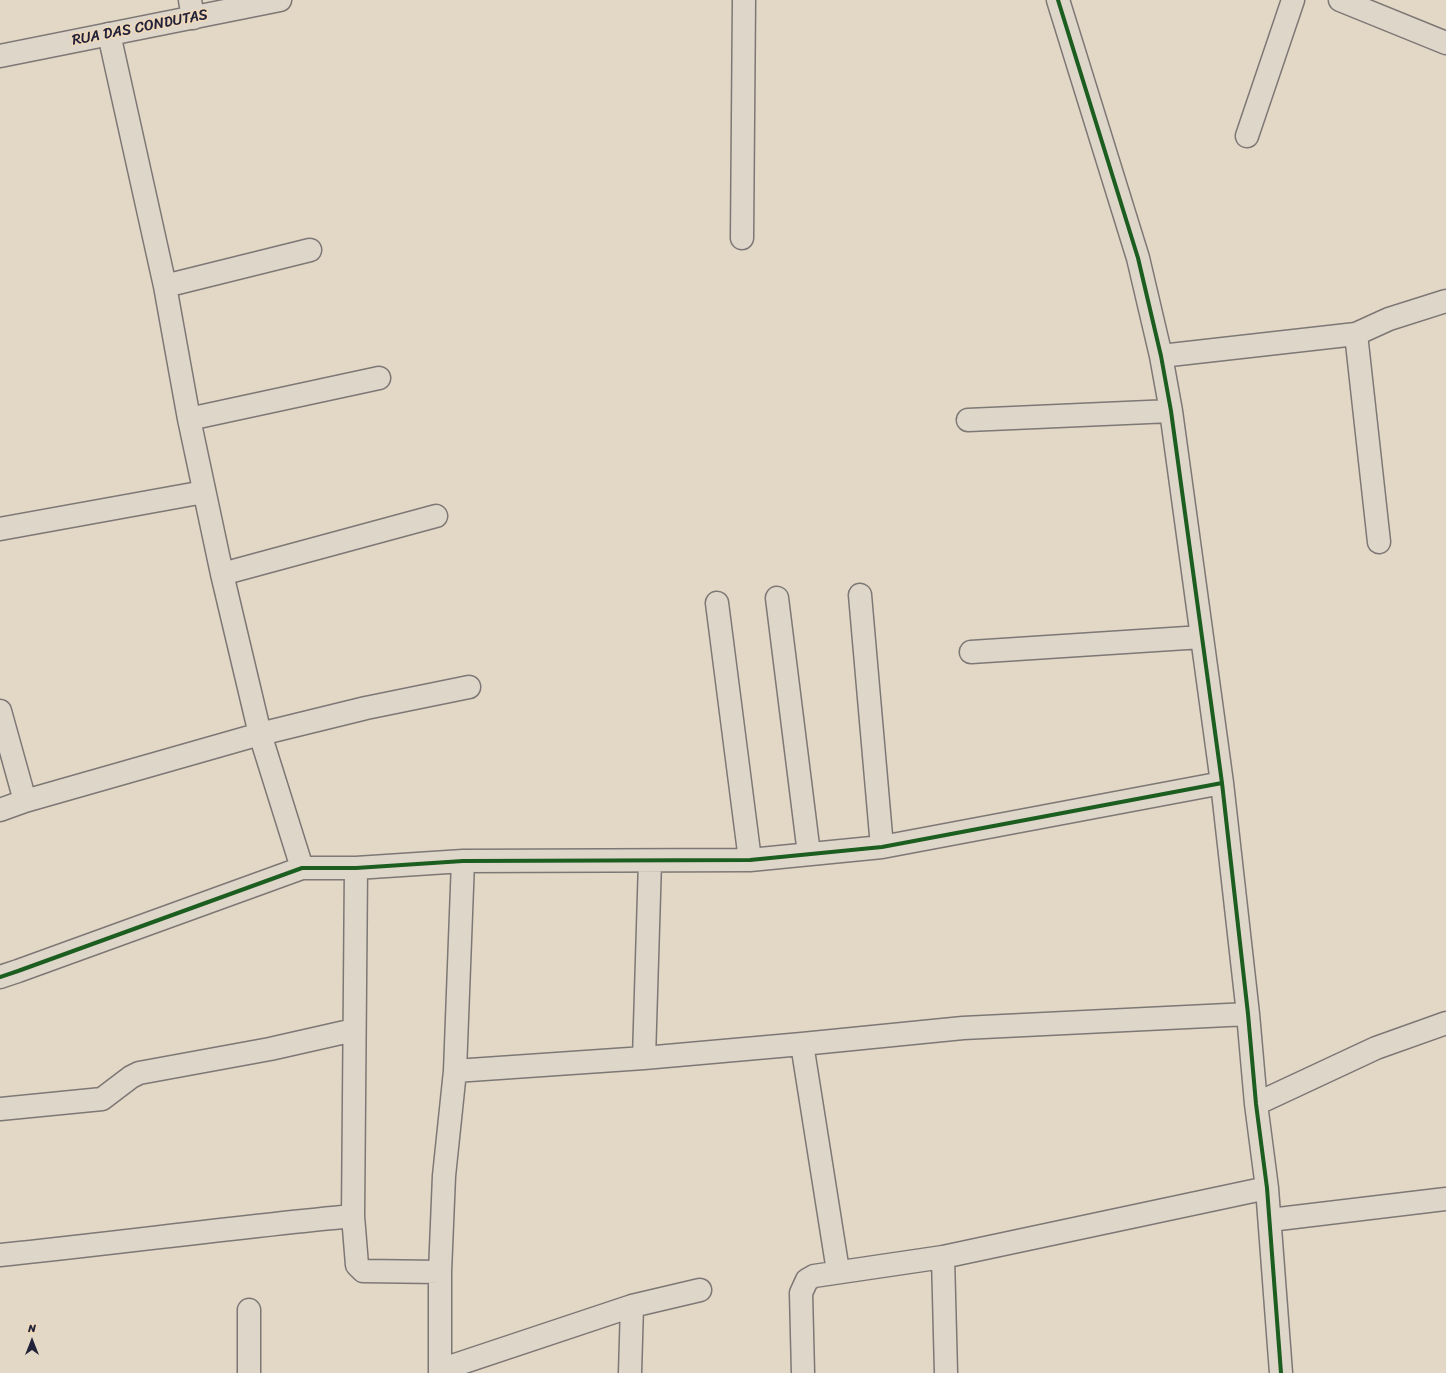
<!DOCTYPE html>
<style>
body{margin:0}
#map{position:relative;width:1446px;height:1373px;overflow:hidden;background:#e3d7c6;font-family:Sriracha,sans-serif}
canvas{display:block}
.north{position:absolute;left:12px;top:1321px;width:40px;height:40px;-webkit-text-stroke:3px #f0d9b9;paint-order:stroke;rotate:0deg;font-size:11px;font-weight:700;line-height:16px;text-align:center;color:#22223b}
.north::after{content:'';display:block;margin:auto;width:14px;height:18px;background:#22223b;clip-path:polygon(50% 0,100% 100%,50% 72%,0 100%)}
</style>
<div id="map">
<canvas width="1446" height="1373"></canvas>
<div class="north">N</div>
</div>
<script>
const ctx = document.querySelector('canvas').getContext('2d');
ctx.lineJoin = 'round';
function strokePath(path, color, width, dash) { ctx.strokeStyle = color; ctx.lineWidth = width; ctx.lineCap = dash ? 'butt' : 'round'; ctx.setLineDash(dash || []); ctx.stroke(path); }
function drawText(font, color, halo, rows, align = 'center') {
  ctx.font = font + ' Sriracha,sans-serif'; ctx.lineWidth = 3; ctx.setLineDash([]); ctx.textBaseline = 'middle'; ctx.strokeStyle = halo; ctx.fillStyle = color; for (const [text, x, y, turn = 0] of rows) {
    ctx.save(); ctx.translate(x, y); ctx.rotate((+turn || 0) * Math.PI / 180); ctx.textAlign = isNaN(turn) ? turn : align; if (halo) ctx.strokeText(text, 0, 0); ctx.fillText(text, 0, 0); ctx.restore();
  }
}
const street = new Path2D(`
 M190 0 193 18
 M1058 0 1138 258 1161 356 1171 411 1222 783 1248 1014 1256 1104 1267 1188 1281 1373
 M1340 0 1446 43
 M109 34 165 286 189 419 222 574 260 734 302 868
 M1247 136 1293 0
 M742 238 744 0
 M165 286 310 250
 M1356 334 1379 542
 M1161 356 1356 334 1389 319 1446 301
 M189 419 379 378
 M968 420 1171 411
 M0 529 204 492
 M222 574 436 516
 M860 595 882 847
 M777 598 809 854
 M717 603 750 860
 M971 652 1202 637
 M0 711 25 801
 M0 810 25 801 260 734 366 708 469 687
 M356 868 353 1216 357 1265 363 1271 440 1272
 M0 977 18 971 302 868H356L463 861 750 860 882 847 1222 783
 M802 1044 838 1271
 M644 1058 650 861
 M455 1071 644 1058 802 1044 963 1028 1248 1014
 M1256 1104 1376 1048 1446 1023
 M0 1109 102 1099 131 1077 139 1073 270 1049 354 1030
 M1270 1220 1446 1199
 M0 1255C118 1243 235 1227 353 1216
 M943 1257 946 1373
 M440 1370 632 1306 700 1290
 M249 1373V1310
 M440 1373V1272L444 1176 455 1071 463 861
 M630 1373 632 1306
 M803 1373 801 1293 807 1280 814 1276 943 1257 1267 1188`);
const secondary = new Path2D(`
 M0 56 280 0`);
strokePath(street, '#7d7875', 25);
strokePath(secondary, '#7d7875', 25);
strokePath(street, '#dfd6ca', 22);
strokePath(secondary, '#dfd6ca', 22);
strokePath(new Path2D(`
 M1058 0 1138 258 1161 356 1171 411 1222 783 1248 1014 1256 1104 1267 1188 1281 1373
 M0 977 18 971 302 868H356L463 861 750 860 882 847 1222 783`), '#1b5e20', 4);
drawText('15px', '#22223b', '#f0d9b9', [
 ["RUA DAS CONDUTAS",140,28,-11]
]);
</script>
